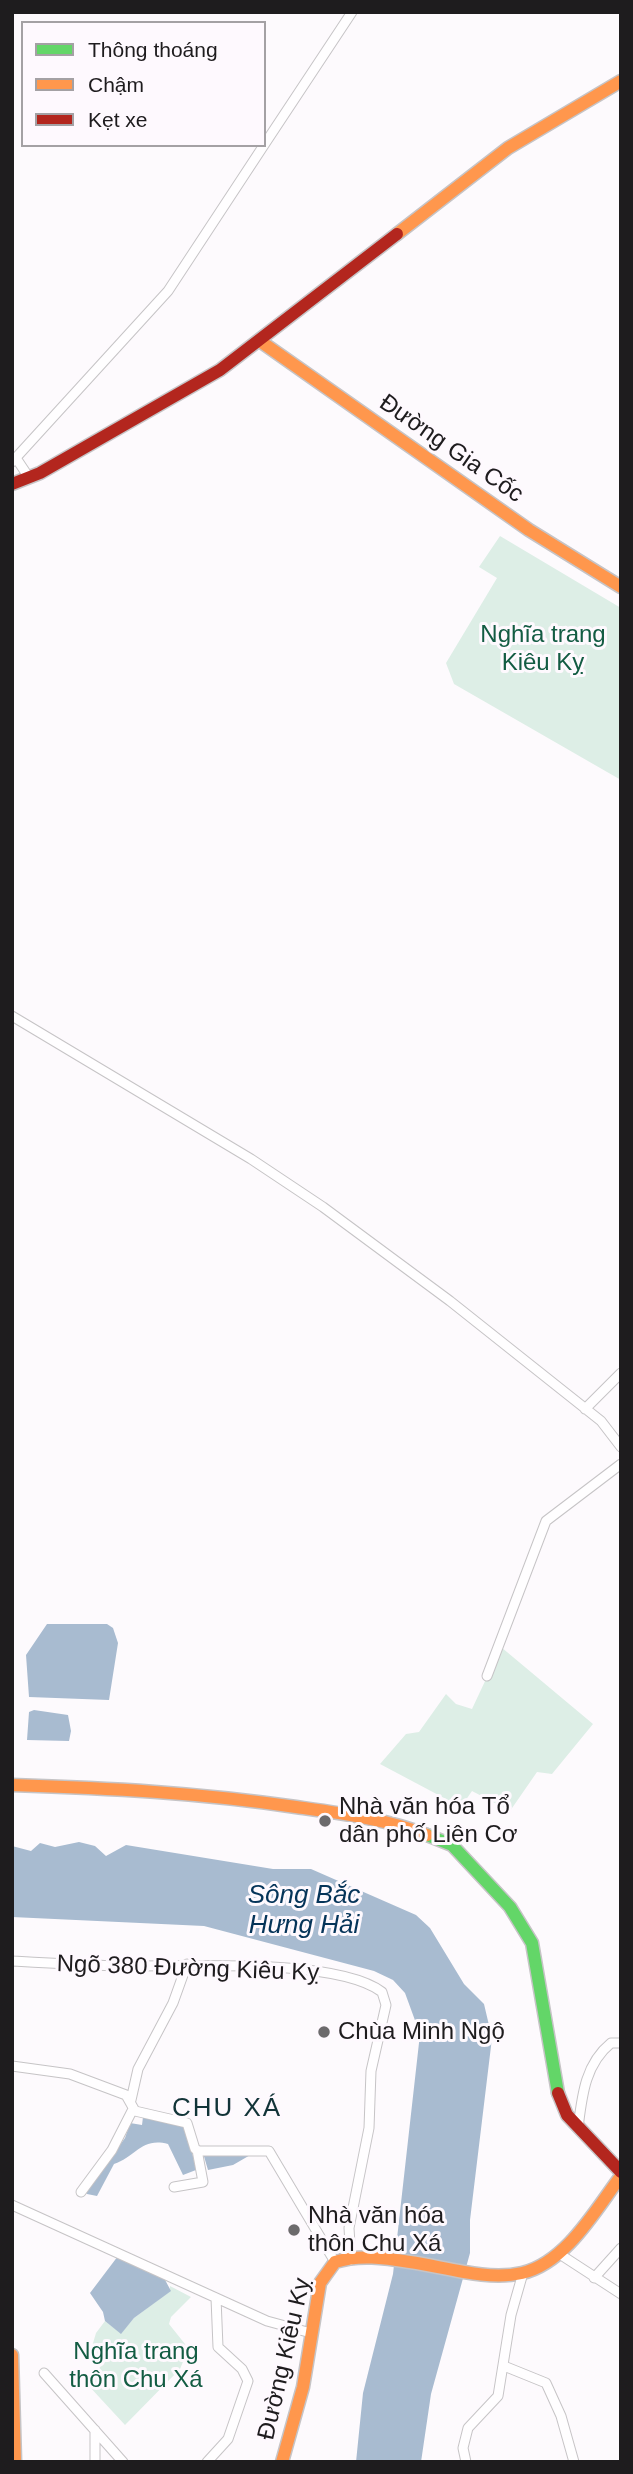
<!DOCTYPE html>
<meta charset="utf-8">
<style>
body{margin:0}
#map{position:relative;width:633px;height:2474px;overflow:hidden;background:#fdfafd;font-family:Arial,sans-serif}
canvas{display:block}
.frame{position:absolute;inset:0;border:14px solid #1e1c1e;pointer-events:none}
.legend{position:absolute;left:21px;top:21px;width:245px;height:126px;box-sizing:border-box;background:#fef9fe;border:2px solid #a4a1a4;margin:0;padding:9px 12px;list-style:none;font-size:21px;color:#1e1c1e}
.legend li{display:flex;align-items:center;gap:14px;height:35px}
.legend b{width:35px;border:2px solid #a4a1a4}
</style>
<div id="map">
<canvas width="633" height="2474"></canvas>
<div class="frame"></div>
<ul class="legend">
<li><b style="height:9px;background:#63d668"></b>Thông thoáng</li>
<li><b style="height:9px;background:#ff974d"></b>Chậm</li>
<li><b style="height:9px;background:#b3261e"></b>Kẹt xe</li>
</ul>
</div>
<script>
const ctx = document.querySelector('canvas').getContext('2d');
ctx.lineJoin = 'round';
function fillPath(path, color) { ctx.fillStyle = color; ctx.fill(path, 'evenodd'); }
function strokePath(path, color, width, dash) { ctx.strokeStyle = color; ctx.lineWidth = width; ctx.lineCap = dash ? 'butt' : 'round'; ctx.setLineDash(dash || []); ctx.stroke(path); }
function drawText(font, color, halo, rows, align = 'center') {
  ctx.font = font + ' Arial,sans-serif'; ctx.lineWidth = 6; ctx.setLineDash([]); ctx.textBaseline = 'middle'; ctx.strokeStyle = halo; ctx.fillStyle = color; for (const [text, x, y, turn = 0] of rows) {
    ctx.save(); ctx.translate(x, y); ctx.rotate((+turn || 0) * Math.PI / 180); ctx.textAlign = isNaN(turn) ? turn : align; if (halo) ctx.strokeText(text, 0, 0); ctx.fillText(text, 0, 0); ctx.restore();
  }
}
fillPath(new Path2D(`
 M500 536 621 608V780L454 684 446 663 497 578 479 567Z
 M501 1647 593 1724 552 1774 537 1772 510 1811 472 1791 461 1807 380 1764 406 1734 419 1732 446 1694 456 1704 472 1709Z
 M170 2286 191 2297 171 2317 169 2324 185 2344 187 2352 180 2369 125 2425 88 2385 102 2364 91 2350 96 2333 105 2321 121 2333 134 2318 170 2291Z`), '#ddeee6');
fillPath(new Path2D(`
 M47 1624H107L113 1628 118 1643 109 1700 29 1697 26 1655Z
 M34 1710 68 1715 71 1731 69 1741 27 1740 29 1712Z
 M79 1842 95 1846 106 1856 126 1845 273 1869H311L416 1915 430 1928 464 1984 484 2004 492 2038 470 2220V2253L431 2394 421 2462H356L363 2393 393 2274 420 2034 405 1993 393 1980 374 1971 204 1926 12 1917V1846L31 1851 40 1843 55 1847Z
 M143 2117 186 2124 196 2170 183 2175 168 2144C141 2137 136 2157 114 2164L97 2196 87 2194 85 2192 125 2138 130 2123 142 2125Z
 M203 2153 252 2154 233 2165 208 2170Z
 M118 2256 164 2278 171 2291 134 2318 121 2334 105 2321 103 2312 90 2293Z`), '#a8bbd0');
const street = new Path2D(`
 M264 145 352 12
 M16 458 28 476
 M12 462 168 291 264 145
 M12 1016 251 1159 323 1207 450 1301 601 1421 621 1447
 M585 1409 621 1373
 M487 1676 546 1521 621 1464
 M12 1961C48 1963 83 1965 119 1966 180 1967 335 1957 382 1992L386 2005 371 2071 369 2128 349 2228 351 2260
 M12 2066 70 2074 126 2095 135 2111 187 2123 195 2149 199 2151H269L335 2262
 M131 2100 138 2069 173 2003 187 1964
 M578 2128C582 2096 585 2064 611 2043H621
 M174 2187 203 2182 197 2150
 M81 2192 112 2150 133 2109
 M12 2205 267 2321 311 2333
 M558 2253 621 2294
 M594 2278 621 2248
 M504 2366 546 2383 561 2416 574 2462
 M44 2373 123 2462
 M95 2430V2462
 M207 2462 228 2439 248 2381 242 2369 218 2347 216 2298
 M466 2462 463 2448 468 2428 498 2396 511 2315 523 2273`);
const fast = new Path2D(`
 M427 1835 452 1845 510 1907 532 1943 558 2093`);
const slow = new Path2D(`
 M397 234 508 148 621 81
 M260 341 529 530 621 587
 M12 1785C108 1788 201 1793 296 1807 339 1813 387 1819 427 1835
 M12 2355 15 2462
 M282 2462 303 2387 320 2283 335 2262C359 2254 385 2258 410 2262 445 2267 487 2281 522 2273 566 2263 596 2209 621 2176`);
const jam = new Path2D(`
 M12 484 40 473 220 370 397 234
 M558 2093 567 2115 621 2172`);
strokePath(street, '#c6c4c6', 11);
strokePath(fast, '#c6c4c6', 15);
strokePath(slow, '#c6c4c6', 15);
strokePath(jam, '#c6c4c6', 15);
strokePath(street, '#fffeff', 9);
strokePath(fast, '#63d668', 12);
strokePath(slow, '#ff974d', 12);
strokePath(jam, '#b3261e', 12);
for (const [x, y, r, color] of [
 [325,1821,7,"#6c6a6c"],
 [324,2032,7,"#6c6a6c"],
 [294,2230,7,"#6c6a6c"]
]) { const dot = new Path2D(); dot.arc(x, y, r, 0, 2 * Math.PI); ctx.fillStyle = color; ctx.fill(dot); strokePath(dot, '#fef9fe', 2.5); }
drawText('24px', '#1e1c1e', '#fef9fe', [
 ["Đường Gia Cốc",451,449,35],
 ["Ngõ 380 Đường Kiêu Kỵ",188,1969,2],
 ["Đường Kiêu Kỵ",285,2359,-77]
]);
drawText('24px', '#135c43', '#fef9fe', [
 ["Nghĩa trang",543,635],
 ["Kiêu Kỵ",543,663],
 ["Nghĩa trang",136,2352],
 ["thôn Chu Xá",136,2380]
]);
drawText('24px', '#1e1c1e', '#fef9fe', [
 ["Nhà văn hóa Tổ",339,1807],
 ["dân phố Liên Cơ",339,1835],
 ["Chùa Minh Ngộ",338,2032],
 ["Nhà văn hóa",308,2216],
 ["thôn Chu Xá",308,2244]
], 'left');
drawText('italic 26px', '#053459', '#fef9fe', [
 ["Sông Bắc",304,1896],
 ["Hưng Hải",304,1926]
]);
ctx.letterSpacing = '2px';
drawText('26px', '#123438', '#fef9fe', [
 ["CHU XÁ",227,2109]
]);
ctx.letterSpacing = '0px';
</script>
